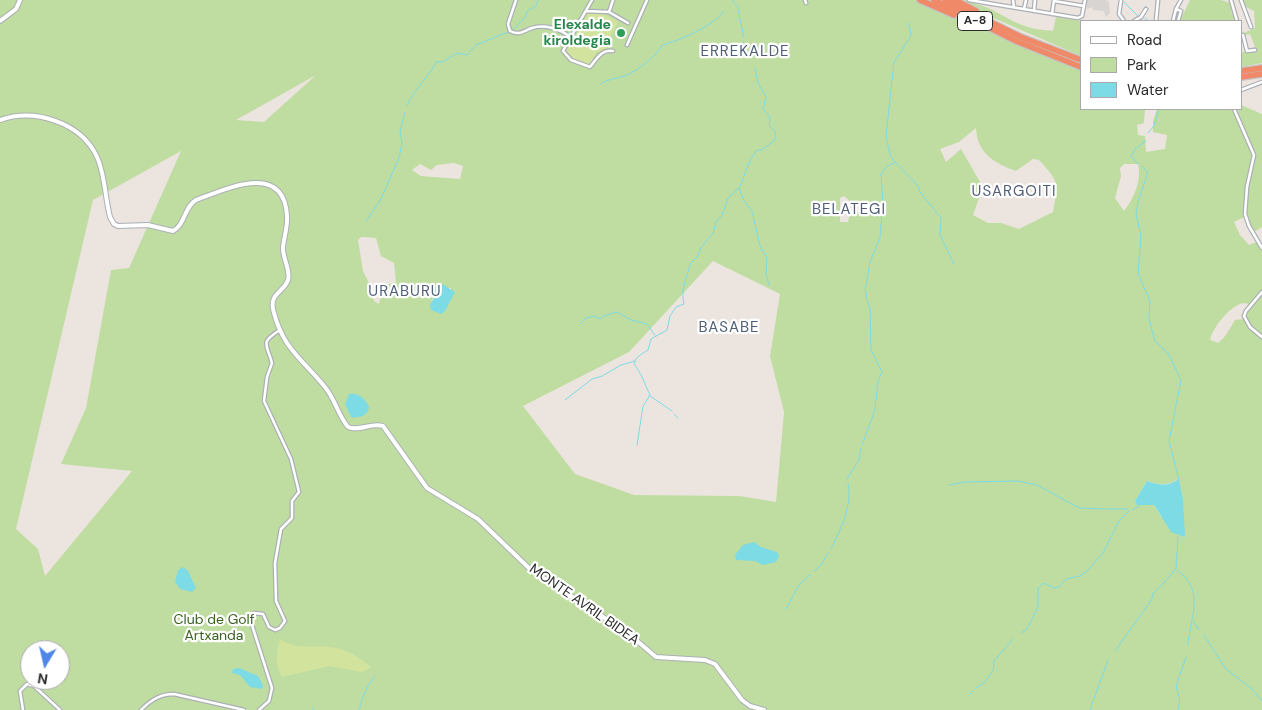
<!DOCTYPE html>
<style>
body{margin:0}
#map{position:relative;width:1262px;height:710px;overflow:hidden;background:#ece4df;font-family:"DM Sans",sans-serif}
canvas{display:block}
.legend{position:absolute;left:1080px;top:20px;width:162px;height:90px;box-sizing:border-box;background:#fff;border:1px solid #aaa;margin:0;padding:6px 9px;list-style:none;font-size:15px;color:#2b2b2b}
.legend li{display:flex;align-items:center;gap:10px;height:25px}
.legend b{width:25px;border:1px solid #aaa}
.north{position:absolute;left:20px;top:640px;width:50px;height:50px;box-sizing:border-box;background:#fff;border:1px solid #aaa;border-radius:50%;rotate:189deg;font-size:14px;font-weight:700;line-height:20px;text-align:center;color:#2b2b2b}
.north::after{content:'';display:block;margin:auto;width:18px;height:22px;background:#4f87e9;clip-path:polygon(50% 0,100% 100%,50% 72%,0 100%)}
</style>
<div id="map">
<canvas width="1262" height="710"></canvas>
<ul class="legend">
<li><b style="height:6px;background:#fff"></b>Road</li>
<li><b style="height:14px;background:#c0dda1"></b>Park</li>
<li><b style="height:14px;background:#7cdbe4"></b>Water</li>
</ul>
<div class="north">N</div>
</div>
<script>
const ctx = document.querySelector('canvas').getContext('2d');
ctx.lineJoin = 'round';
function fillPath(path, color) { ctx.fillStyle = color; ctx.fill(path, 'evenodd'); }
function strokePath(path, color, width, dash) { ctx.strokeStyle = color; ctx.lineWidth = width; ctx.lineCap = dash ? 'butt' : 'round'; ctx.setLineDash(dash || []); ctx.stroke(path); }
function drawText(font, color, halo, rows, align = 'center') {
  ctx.font = font + ' "DM Sans",sans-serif'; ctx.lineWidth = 4.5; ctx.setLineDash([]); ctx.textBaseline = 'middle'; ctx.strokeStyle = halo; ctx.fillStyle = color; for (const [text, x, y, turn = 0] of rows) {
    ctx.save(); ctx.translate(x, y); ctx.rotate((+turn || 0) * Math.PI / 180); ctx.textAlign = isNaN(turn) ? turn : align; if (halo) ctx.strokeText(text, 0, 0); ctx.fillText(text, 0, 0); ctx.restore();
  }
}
fillPath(new Path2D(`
 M0 0H943L999 29 1068 60 1081 62V109H1145L1144 123 1137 125 1138 135 1145 136 1146 152 1165 149 1167 135 1153 132V121L1157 109H1241V105L1262 114V227L1254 232 1244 217 1234 222 1240 235 1249 245 1256 242 1260 245 1262 243V710H0ZM316 75 264 122 236 120ZM976 128C977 153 994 163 1016 171L1033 159 1039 160C1060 183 1058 183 1053 212L1019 229 1001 223H988L973 215 983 187 961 149 946 162 940 149 959 142ZM181 151 129 268 111 270 86 408 61 464 132 471 45 576 38 549 16 529 93 200ZM454 163 463 166 460 179 421 176 412 170 420 164 431 170 437 165ZM1124 164H1138C1142 180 1134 198 1124 211L1115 198 1121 176 1120 168ZM844 196 850 201H858L863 212 850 213 848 222H840V198ZM365 237 376 238 381 256 394 263 396 282 382 286 379 304 374 301 370 285 363 271 358 240 361 237ZM713 261 780 294 770 356 784 412 776 502 739 496 634 495 575 474 523 406 629 352ZM434 287 451 288V299L449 303 431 301 434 298ZM1243 303 1248 304 1243 319 1235 320C1229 329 1227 336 1218 343L1210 340C1213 327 1230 306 1243 303ZM1179 479 1161 517 1154 505 1135 501 1147 481C1160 485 1168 486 1179 479ZM30 650H60V680H30Z
 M961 0 973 1 975 4C993 7 1005 19 1022 25 1032 29 1043 30 1053 31L1056 17 1081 21V56L991 17Z
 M1190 0H1221L1230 3 1232 14 1237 21H1180Z
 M1242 0H1262V63L1241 67V53L1255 47 1250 34 1245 35 1241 25 1244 33 1255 28 1254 11 1246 7Z`), '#c0dda1');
fillPath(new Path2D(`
 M598 11 618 22 609 38 611 40 602 53 597 51 590 64 574 61 566 52 568 42 587 12Z
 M280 639C294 650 312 645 329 647 346 648 358 657 371 667L362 672 329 666 282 677C275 664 276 652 280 639Z`), '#d2e39e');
fillPath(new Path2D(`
 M1086 0H1106L1109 2 1110 13 1106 17 1104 11 1093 10 1092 7 1087 9Z`), '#d8d4d2');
fillPath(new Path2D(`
 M438 284H442L455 292 445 311 441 314 431 310 430 305 434 298V287Z
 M349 394C358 392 366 399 369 407 369 415 358 419 351 417L345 404Z
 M1179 479 1183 500 1185 537 1171 532 1154 505H1137L1135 501 1147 481C1159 485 1168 487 1179 479Z
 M754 542 761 547 777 552 779 556 776 562 763 565 755 561 736 560 735 555 743 545Z
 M183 567 188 571 196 588 192 592 180 589 175 582 178 570Z
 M239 668 258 676 263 685 262 689 250 687 240 675 232 673 233 669Z`), '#7cdbe4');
strokePath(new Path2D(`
 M732 0 739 8
 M1124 2 1138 16
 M738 9 744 38
 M1145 18 1149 21
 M909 23 911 36 894 62 886 136 890 155 895 162 918 186 920 192 941 218 940 235 954 264
 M512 31 526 16 527 11 536 6 538 0
 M743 41 746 52
 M601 84C609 78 618 79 627 75 638 70 657 56 662 45 679 41 715 25 724 11
 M407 105C413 91 434 70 436 62H443L457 53 467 55 476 45 508 32
 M1148 133 1154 126 1159 109
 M1138 164 1131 156 1135 149 1146 141
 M1142 166 1147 171V176L1138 201 1136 214 1141 236 1138 274 1150 301 1149 319 1155 341 1168 353 1181 380 1169 441 1179 480
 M739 188 744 201 752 211 760 246 767 258 766 274 769 285
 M883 207 881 174 887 166 894 163
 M366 221 380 201 399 158 402 143 400 132 405 113
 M866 286 870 262 880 238 882 211
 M865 287 867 299
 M580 324 586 318 595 316 600 319 604 316 617 312 631 320 647 324 655 335
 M650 396 672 411
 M565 400 592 379 602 376 621 365 635 361
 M674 414 678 418
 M637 445 643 406 650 395C645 385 641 372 634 364 636 356 642 354 648 350L651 339 667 330 670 316 676 307 684 304C680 288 687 279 690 264L698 256 700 249 713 233 716 222 722 215 728 198 740 187 750 160 757 150H762L776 139 775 131 769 126 770 117 763 109 766 97 758 83 755 68
 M862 445 875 410 878 381 882 372 871 350 870 308 867 301
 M847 479 859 460 861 448
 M949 485 965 482 1018 481 1037 485 1079 508 1105 509
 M1107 509H1128
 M1132 510 1142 504
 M831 549C840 530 853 506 848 483
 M1177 570C1180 573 1186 577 1188 581 1201 599 1189 625 1188 645
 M814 571 821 565 828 553
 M786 609 799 585 811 574
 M1194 622 1199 630
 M1021 633 1027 629 1038 607V588L1044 583 1054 588 1059 587 1066 579 1080 576 1087 571 1103 553 1119 521 1129 511
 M1204 635 1226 669 1251 688 1262 701
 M1115 651 1152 599 1153 593 1163 584 1176 568 1178 536
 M976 688 984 683 993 671 994 661 1013 639
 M969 695 974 690
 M313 708V710
 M359 710C363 697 366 686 375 676
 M1090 710 1108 660
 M1178 710 1180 701 1176 686 1186 657`), '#7cdbe4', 1);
const street = new Path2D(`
 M516 0 508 24 510 31C520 36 523 31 532 28 544 24 561 29 570 37
 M592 0 563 51 571 60 590 67C597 59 601 49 613 51
 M805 0 806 3
 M969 0 1078 18 1082 16 1085 0
 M1013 0 1014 7
 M1121 0 1119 14 1124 21
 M1231 0 1237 21
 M1241 0 1251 27
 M1054 1 1084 6
 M1024 9 1026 0
 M586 11 609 12 613 0
 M1034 11 1035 0
 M609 12 628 23
 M1052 14 1054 0
 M1134 21 1141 17 1146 9
 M1156 21 1158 0
 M1173 21 1176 9
 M1178 21 1181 11 1176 9 1181 0
 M1243 35 1247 51 1255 50
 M627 45 647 0
 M1241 90 1262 82
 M1234 109 1254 155 1247 187 1245 214 1249 226 1262 248
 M1262 292 1246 311 1244 316 1250 327 1262 337
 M23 710 20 691 27 684 34 686 60 710
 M141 710C151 700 160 694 174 694L244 710
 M259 710 269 701 272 688 250 619 254 613 263 614 269 627 275 630 280 628 285 621 276 601 275 563 281 529 292 518V501L299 492 291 459 264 401 267 377 272 363C267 344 259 343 280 330`);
const secondary = new Path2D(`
 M0 21 16 9 20 0
 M0 120C34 108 81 122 97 157 105 174 105 198 110 217L114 224 118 226 148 225 173 231C185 225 184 207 196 200 226 189 284 161 287 216 288 226 284 237 283 247 282 257 291 270 288 280 284 292 270 293 273 309 282 348 302 359 325 387 335 399 338 415 348 427 360 432 371 422 383 426L427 488 478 519 531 570 629 634 656 657 705 660 715 664 742 700 750 706 764 710`);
const highway = new Path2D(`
 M920 0 954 15
 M934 0 1016 41 1081 67
 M945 0 1021 37 1081 60
 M955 0 976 11
 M1241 71 1262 68
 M1241 77 1262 74`);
strokePath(street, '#abb0b6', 5);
strokePath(secondary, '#abb0b6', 6);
strokePath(highway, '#c4c4c4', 8);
strokePath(street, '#fff', 2.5);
strokePath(secondary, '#fff', 4);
strokePath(highway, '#ef8967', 5.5);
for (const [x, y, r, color] of [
 [621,33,5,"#2e9e5b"]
]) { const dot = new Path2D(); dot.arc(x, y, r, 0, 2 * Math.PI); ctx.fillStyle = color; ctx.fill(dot); strokePath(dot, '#fff', 2); }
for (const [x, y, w] of [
 [975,21,35]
]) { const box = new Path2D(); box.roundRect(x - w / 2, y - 9.5, w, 19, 4); ctx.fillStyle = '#fff'; ctx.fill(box); strokePath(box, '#2b2b2b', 1); }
drawText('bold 12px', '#2b2b2b', null, [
 ["A-8",975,21]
]);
drawText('bold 14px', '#27864d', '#fff', [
 ["Elexalde",611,25],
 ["kiroldegia",611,41]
], 'right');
drawText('14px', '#2b2b2b', '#fff', [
 ["MONTE AVRIL BIDEA",584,605,35]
]);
drawText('14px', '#3b6221', '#fff', [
 ["Club de Golf",214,620],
 ["Artxanda",214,636]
]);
ctx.letterSpacing = '1px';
drawText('15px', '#505e78', '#fff', [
 ["ERREKALDE",745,52],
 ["USARGOITI",1014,192],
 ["BELATEGI",849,210],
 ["URABURU",405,292],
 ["BASABE",729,328]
]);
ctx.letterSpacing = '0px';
</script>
